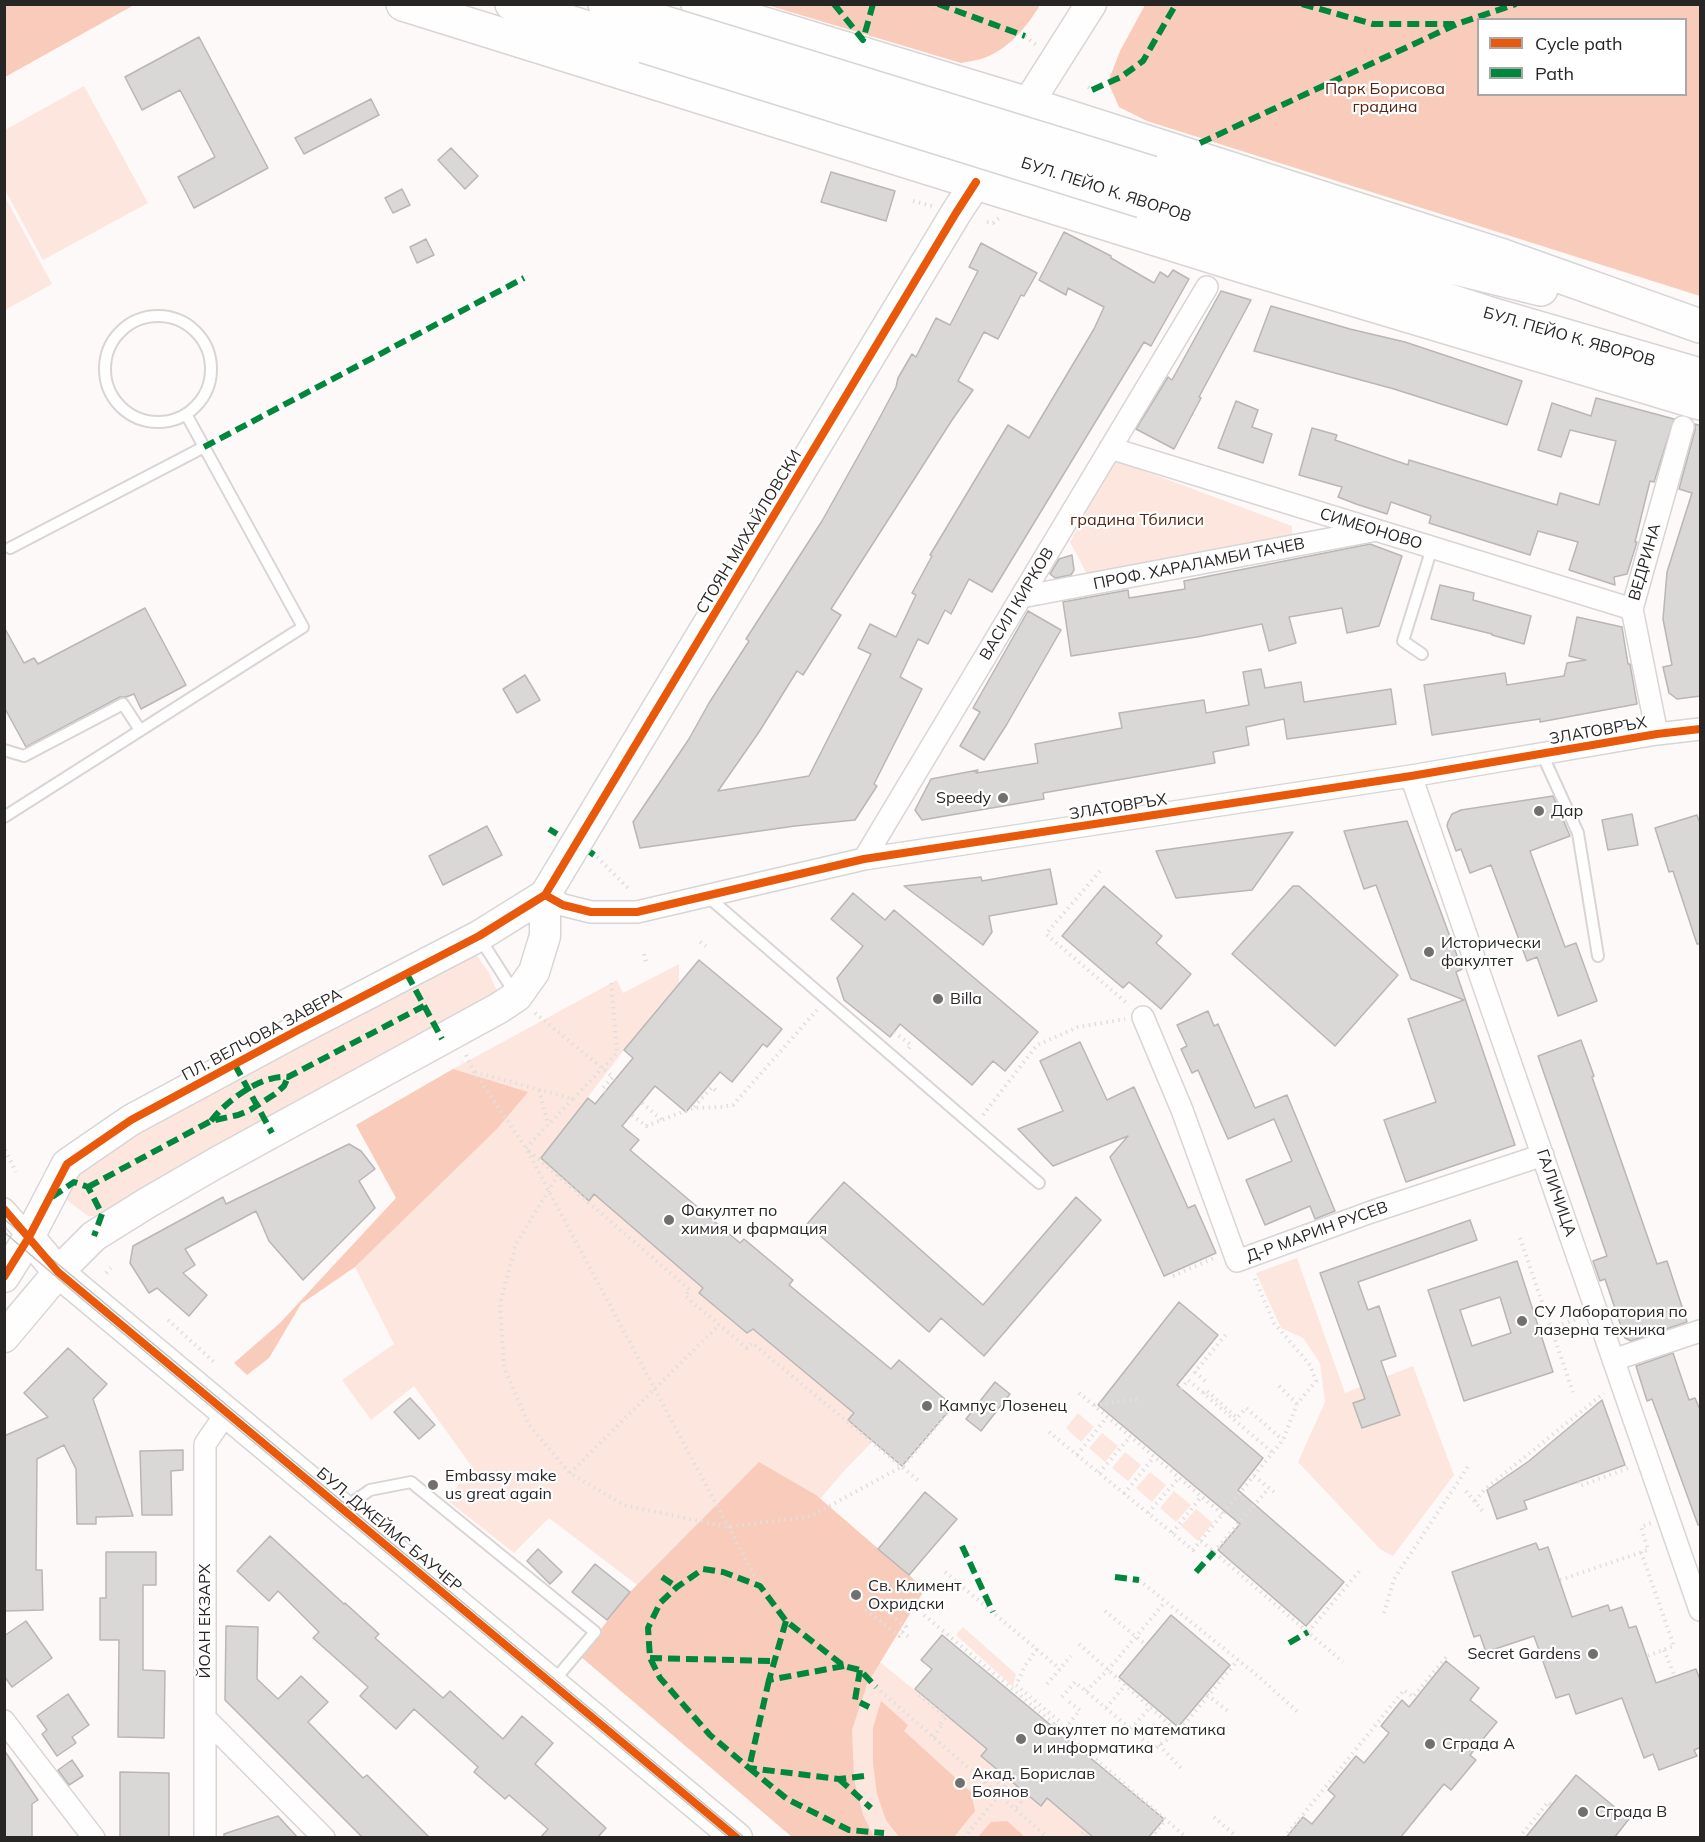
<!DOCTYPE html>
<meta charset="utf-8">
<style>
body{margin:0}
#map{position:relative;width:1705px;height:1842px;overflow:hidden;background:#fcf9f8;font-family:Mulish,sans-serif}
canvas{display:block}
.frame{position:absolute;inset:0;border:6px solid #282525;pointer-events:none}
.legend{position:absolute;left:1477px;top:18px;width:210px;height:78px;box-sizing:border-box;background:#fff;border:2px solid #a9a8a8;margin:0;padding:8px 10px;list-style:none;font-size:18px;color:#282525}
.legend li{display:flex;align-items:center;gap:12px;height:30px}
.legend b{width:30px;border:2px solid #a9a8a8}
</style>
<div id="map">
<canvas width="1705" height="1842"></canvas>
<div class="frame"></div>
<ul class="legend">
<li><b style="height:8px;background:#e8590c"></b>Cycle path</li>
<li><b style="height:8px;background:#00873e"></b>Path</li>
</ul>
</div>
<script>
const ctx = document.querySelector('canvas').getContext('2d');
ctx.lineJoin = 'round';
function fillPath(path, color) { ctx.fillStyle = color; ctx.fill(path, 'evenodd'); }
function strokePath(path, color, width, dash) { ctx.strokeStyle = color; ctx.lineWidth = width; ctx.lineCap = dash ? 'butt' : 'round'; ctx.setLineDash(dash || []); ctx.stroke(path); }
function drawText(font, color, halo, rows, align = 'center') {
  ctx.font = font + ' Mulish,sans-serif'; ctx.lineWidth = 4.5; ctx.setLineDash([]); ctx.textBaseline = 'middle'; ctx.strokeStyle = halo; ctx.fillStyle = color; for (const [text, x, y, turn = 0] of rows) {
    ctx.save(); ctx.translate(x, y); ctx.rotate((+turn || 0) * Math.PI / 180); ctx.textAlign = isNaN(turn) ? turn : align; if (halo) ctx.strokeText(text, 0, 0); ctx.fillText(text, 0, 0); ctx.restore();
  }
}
fillPath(new Path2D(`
 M84 86 148 203 43 260 5 190V130Z
 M5 197 52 284 5 310H4Z
 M1115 460 1292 526V539L1089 578 1070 542Z
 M475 953 489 973 497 991 495 996 471 1010 295 1101 244 1132 155 1181 111 1209 97 1216H88L64 1198 82 1169 112 1144Z
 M679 964V983L624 1050 541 1158 589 1201 594 1194 703 1288 699 1293 747 1333 753 1329 854 1413 849 1421 873 1441 844 1471 820 1499 925 1589 880 1662 987 1749 981 1756 1040 1806 1047 1798 1094 1837H792L607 1620 637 1585 549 1518 514 1553 447 1500 472 1467 414 1386 371 1420 342 1380 394 1344 355 1267 496 1130 453 1069 617 980 623 993Z
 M1297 1258 1345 1393 1413 1366 1454 1475 1393 1556 1380 1549 1298 1462 1325 1402 1320 1363 1303 1338 1281 1328 1256 1273Z
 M1078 1413 1094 1427 1081 1442 1066 1428Z
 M1102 1433 1118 1446 1105 1462 1089 1448Z
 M1125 1452 1141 1465 1128 1481 1112 1468Z
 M1150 1472 1166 1485 1152 1502 1136 1488Z
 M1174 1491 1191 1505 1176 1522 1160 1508Z
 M1196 1509 1213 1523 1198 1541 1181 1526Z
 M963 1627 1016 1674 1013 1687 956 1635Z`), '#fde6de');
fillPath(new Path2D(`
 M5 4H134V5L5 77Z
 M767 5H1040C1028 25 1011 46 989 56 981 60 970 61 961 63Z
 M1145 5H1700V296L1147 121 1119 107 1108 82 1120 51ZM1478 20H1686V94H1478Z
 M453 1069 528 1092 496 1130 355 1267 301 1304 269 1358 247 1375 234 1363 280 1323 396 1198 356 1125Z
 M759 1462 816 1495 925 1589 867 1684 852 1730 854 1779 863 1815 874 1837H792L580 1656 630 1592Z
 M881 1701 908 1725 904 1731 971 1792 975 1811 954 1837H899L886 1820 877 1794 873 1763V1728Z
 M1007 1821 1025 1837H978L991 1822Z`), '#f9cbba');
const building = new Path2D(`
 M199 37 268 168 194 208 178 177 215 157 180 90 142 110 125 77Z
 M371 99 379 115 304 154 295 138Z
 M451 148 478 176 465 189 438 160Z
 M831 172 895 191 886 221 821 202Z
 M402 189 410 205 393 213 385 198Z
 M1064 232 1111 256V258L1154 283 1160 272 1168 277 1173 270 1189 279 1151 346 1144 342 992 592 969 579 951 614 945 610 928 644 918 639 900 677 922 689 874 784 877 786 855 820 795 826 640 848 633 822 689 739 709 703 749 641 746 639 822 521 879 419 896 387 898 378 912 354 916 357 936 318 950 325 978 271 969 267 981 243 1037 273 1024 296 1021 295 998 339 984 332 958 381 973 390 952 420 831 609 841 615 803 675 797 671 759 732 718 791 809 776 871 654 858 648 870 624 896 637 916 595 912 593 932 556 930 555 1008 425 1029 438 1094 329 1104 307 1068 288 1066 295 1039 280Z
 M426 239 434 255 417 263 410 247Z
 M1221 291 1251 300 1199 397 1201 398 1174 449 1136 429 1168 377 1172 380Z
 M1271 306 1350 329 1405 342 1522 381 1507 425 1394 389 1254 351Z
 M1596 398 1674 419 1654 482 1650 481 1635 542H1637L1627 574 1614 577 1615 585 1569 570 1578 542 1538 531 1530 555 1429 523 1431 516 1391 502 1387 514 1356 504 1338 497 1342 487 1299 475 1312 428 1337 435 1335 440 1408 465 1409 460 1557 505 1560 493 1599 505 1616 441 1570 430 1561 457 1538 450 1552 403 1591 416Z
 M1236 401 1258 410 1252 427 1272 434 1263 463 1218 448Z
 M1695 424 1701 426V696L1677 699 1669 693 1663 667 1672 665 1663 619 1667 572 1692 493 1679 489 1695 430Z
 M1370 544 1402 556 1379 626 1347 633 1342 608 1289 617 1296 643 1269 651 1262 624 1197 637 1071 656 1063 602 1128 590 1129 598 1185 589 1184 581Z
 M1072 555 1074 570 1071 575 1055 578 1050 574 1059 559Z
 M1440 585 1474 593 1473 600 1531 616 1524 644 1492 635V634L1431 619Z
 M145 608 186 685 141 709 134 694 126 697H120L26 747 4 707V627L24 663 34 658 38 664Z
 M1028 611 1061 630 1007 724 984 760 960 746 980 712 973 708Z
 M1577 617 1622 627 1628 664H1630L1637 704 1540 722V719L1432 735 1424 685 1505 673 1507 685 1564 676 1567 663 1586 660 1569 656Z
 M1261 669 1265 688 1301 682 1304 702 1391 689 1396 724 1287 739 1284 719 1246 727 1249 745 1213 752 1215 763 1043 793 1044 799 922 820 915 810 931 779 978 770 976 773 1038 763 1035 744 1122 728 1119 713 1204 700 1206 713 1249 705 1243 672Z
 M525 675 540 700 517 713 503 689Z
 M1553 796 1570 836 1530 851 1565 947 1576 943 1597 1001 1558 1016 1537 957 1527 961 1491 865 1470 873 1461 849 1456 851 1447 826 1448 822 1452 814 1461 810Z
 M1632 814 1638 845 1608 850 1602 820Z
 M1697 815 1701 826V944H1697L1673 871 1669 872 1655 828Z
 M1407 821 1462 969 1456 972 1515 1145 1406 1182 1384 1120 1436 1102 1408 1019 1464 1000 1411 979 1376 885 1364 889 1344 831Z
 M487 826 502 855 443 885 429 856Z
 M1293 832 1252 890 1176 898 1156 851Z
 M1050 869 1057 904 989 916 992 932 983 945 904 886 981 877 982 881Z
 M1104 886 1162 936 1156 943 1191 974 1161 1009 1129 982 1123 988 1062 936Z
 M1293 886H1299L1398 975 1335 1046 1232 954Z
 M853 893 885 920 894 910 1038 1032 1005 1071 993 1061 972 1085 900 1024 890 1037 844 1000 837 978 863 946 831 919Z
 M699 960 782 1029 767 1047 763 1044 732 1082 720 1072 686 1112 655 1086 622 1126 639 1140 630 1150 740 1243 744 1239 793 1280 789 1285 891 1369 899 1360 953 1406 902 1466 848 1420 854 1413 753 1329 747 1333 699 1293 703 1288 594 1194 589 1201 541 1158 588 1098 595 1104 633 1058 624 1050Z
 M1208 1011 1214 1026 1218 1024 1255 1108 1287 1095 1335 1211 1315 1219 1310 1206 1265 1225 1246 1180 1292 1161 1274 1119 1228 1139 1198 1070 1192 1073 1181 1049 1187 1046 1177 1025Z
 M1581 1040 1594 1076 1592 1077 1657 1264 1667 1261 1687 1322 1631 1341 1625 1338 1605 1279 1600 1281 1593 1261 1607 1256 1538 1056Z
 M1080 1042 1107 1100 1134 1087 1188 1208 1195 1205 1216 1253 1164 1276 1110 1157 1128 1136 1053 1166 1018 1129 1063 1111 1040 1061Z
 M349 1144 361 1151 375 1169 359 1181 375 1208 303 1280 269 1241 256 1211 185 1249 195 1265 183 1273 207 1295 189 1316 157 1288 149 1293 130 1263 133 1246 223 1197 226 1204Z
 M844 1182 983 1305 1076 1197 1101 1220 984 1356 941 1318 929 1332 807 1224Z
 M1470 1220 1477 1240 1358 1282 1368 1310 1379 1306 1396 1356 1381 1361 1400 1415 1362 1428 1353 1403 1365 1399 1320 1273Z
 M1517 1261 1553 1372 1464 1401 1428 1290ZM1500 1297 1511 1333 1472 1346 1460 1310Z
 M1179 1302 1218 1335 1177 1385 1263 1458 1238 1490 1344 1582 1306 1626 1218 1550 1240 1524 1098 1405Z
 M68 1348 107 1384 93 1399 133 1516 96 1517V1524H77L76 1469 64 1445 37 1459 36 1570H42L43 1610 4 1611V1436L48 1417 24 1393Z
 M1673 1353 1689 1400 1695 1398 1701 1412V1525H1698L1652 1399 1647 1401 1636 1366Z
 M995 1382 1010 1394 981 1431 966 1419Z
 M410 1398 435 1425 419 1439 394 1412Z
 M1602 1400 1625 1465 1524 1501 1527 1509 1497 1519 1487 1490 1529 1461Z
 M183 1450V1470L171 1471 172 1515H142L140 1451Z
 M925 1492 957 1519 909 1575 878 1549Z
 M270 1536 344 1604 345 1603 379 1634 375 1638 443 1698 450 1691 503 1739 522 1716 553 1743 535 1764 606 1828 597 1838H540L548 1829 509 1795 505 1799 474 1772 478 1767 414 1709 396 1729 360 1696 368 1687 313 1638 319 1632 278 1591 269 1601 237 1571Z
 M1536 1543 1539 1550 1548 1547 1572 1617 1608 1605 1610 1611 1622 1607 1629 1628 1636 1626 1656 1683 1696 1669 1701 1682V1747L1694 1750 1697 1756 1659 1770 1653 1754 1644 1758 1622 1698 1576 1714 1569 1694 1556 1698 1534 1636 1486 1652 1480 1635 1474 1637 1452 1572Z
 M538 1549 562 1572 550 1584 527 1561Z
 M106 1552H156V1585H143V1670L165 1671 164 1738 118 1737 119 1640H100V1598H106Z
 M595 1564 630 1592 607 1620 572 1592Z
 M1171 1615 1230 1665 1178 1727 1119 1677Z
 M26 1621 52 1658 12 1687 4 1676V1636Z
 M226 1626 258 1627 257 1679 278 1699 301 1676 328 1702 308 1722 363 1778 367 1775 430 1838H363L225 1700Z
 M942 1635 1164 1819 1148 1838H1094L1047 1798 1041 1806 981 1756 987 1749 915 1689 932 1669 921 1660Z
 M1446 1661 1479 1688 1470 1700 1497 1722 1470 1755 1476 1760 1451 1790 1444 1784 1400 1838H1286L1303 1817 1312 1824 1335 1796 1328 1790 1356 1756 1364 1763 1389 1733 1381 1726 1402 1700 1409 1707Z
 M68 1694 89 1725 72 1737 76 1743 57 1756 42 1734 47 1730 37 1716Z
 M4 1750 38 1800 32 1804V1838H4Z
 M72 1760 83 1776 69 1785 58 1770Z
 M120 1772 169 1773V1838H120Z
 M1576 1775 1629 1819 1614 1838H1525Z
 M278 1816 298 1838H224V1834Z`);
fillPath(building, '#dad7d7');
strokePath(building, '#b9b6b5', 1.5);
const lane = new Path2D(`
 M105 369a53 53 0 1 1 106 0a53 53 0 1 1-106 0Z
 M10 548 204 447
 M1422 654 1403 641 1432 548
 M4 750 24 756 123 704 140 730
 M1542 754 1578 833 1598 956
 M4 817 303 627 186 414
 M707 896 1039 1183
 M479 937 516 995
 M344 1508 370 1490 411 1482 595 1632 552 1683`);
const street = new Path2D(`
 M1110 448 1632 609
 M1021 597 1372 531
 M1657 734 1632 609 1683 427
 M1411 776 1700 1610
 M864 859 1207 287
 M545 895 563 905 591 912H637L864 859 1411 776 1657 734 1700 729
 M1143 1017 1182 1110 1237 1261 1371 1212 1543 1155
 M4 1209 29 1237
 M1613 1360 1700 1331
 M205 1718 324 1838
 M4 1721 94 1838
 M205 1838V1444L227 1412`);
const secondary = new Path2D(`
 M1015 124 1091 4
 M29 1237 58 1272 737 1838
 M4 1277 29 1237 67 1164 131 1120 298 1030 479 936 545 895 956 213 988 164
 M4 1337 62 1268 94 1236 147 1203 216 1163 499 1008 517 996 534 972 545 936V895`);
const primary = new Path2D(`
 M403 4 1246 267 1700 403
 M512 4 644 46
 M605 4 652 19
 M698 4 1028 104 1503 256 1700 326
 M1152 173 1407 256 1541 289
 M1142 201 1487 313 1700 375`);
strokePath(lane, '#d8d5d4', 14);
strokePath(street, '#d8d5d4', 24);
strokePath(secondary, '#d8d5d4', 33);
strokePath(primary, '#d8d5d4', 36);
strokePath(new Path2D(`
 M1025 36 1036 45
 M1088 87 1092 90
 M913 201 932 206
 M987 222 993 223 1000 217
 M597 857 630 890
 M1100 871 1046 934 1129 1005
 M700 942 706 946
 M644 954 646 962
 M535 1013 613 1077
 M894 1032 911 1045 908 1049
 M466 1055 474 1072 526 1148 760 1586
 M475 1072 573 1099 617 1053 611 980
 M539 1090 548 1125
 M605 1092 602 1089 613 1077 615 1080
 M642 1103 662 1120
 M694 1107 712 1087 716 1091
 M632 1115 650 1129
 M983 1115 1037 1045 1078 1027 1125 1019
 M646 1126 693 1108 721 1107 733 1105 817 1010
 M526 1148 573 1099
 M5 1150 16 1172
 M529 1151 690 1290 685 1296 747 1348 752 1343 919 1481
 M558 1175 516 1244 500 1304 504 1367 529 1425 570 1473 624 1505 728 1527 811 1516 903 1466 957 1401
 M1520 1238 1573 1392
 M106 1273 111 1268
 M1173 1276 1214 1258
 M168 1320 215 1363
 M1540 1333 1579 1318
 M1205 1381 1195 1372 1228 1332
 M1279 1386 1297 1404
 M1181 1389 1188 1380 1273 1453
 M1079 1393 1222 1514
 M1203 1393 1206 1390 1237 1418 1246 1408 1283 1440
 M1094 1405 1137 1399
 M1049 1432 1193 1550 1283 1440 1297 1404 1316 1381 1310 1365 1274 1323 1254 1277
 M1077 1455 1107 1417
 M570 1473 719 1325
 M1099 1473 1130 1437
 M1254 1476 1274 1492
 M1578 1482 1580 1486 1631 1467
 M1466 1491 1485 1514
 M1124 1494 1154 1457
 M1475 1501 1484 1490 1604 1393
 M1148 1513 1179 1478
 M1172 1533 1201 1497
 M1201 1541 1343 1662
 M1214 1552 1269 1488
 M1641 1552 1674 1646 1647 1656
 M945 1572 1060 1669
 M1139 1580 1258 1676 1300 1714
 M1560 1580 1648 1550 1641 1527 1651 1523
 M862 1599 869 1605
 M872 1600 906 1627 899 1636 865 1609Z
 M1105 1611 1146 1645
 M1384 1613 1394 1579 1469 1465
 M924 1615 1070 1737
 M902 1632 910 1638
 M1308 1632 1361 1569
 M1079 1644 1178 1732
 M1037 1649 1025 1666 1016 1685 1059 1721 1054 1727
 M1664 1650 1675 1677
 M1047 1684 1071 1656
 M876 1687 1048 1838
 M1086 1691 1108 1670 1165 1602
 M919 1695 946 1717 940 1724 942 1726
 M1207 1695 1228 1711
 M1062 1697 1075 1682 1154 1749 1178 1732 1238 1660
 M1069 1702 1080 1710 1068 1725 1075 1731 1070 1737 1187 1838
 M1106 1708 1127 1683
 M1131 1729 1152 1705
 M933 1737 942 1725
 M1159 1745 1182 1769
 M985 1782 990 1776 1021 1802 1015 1809
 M1214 1817 1238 1838
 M964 1838 1010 1781
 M1078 1838 1085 1830
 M1082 1838 1085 1834 1090 1838
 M1151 1838 1166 1819
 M1284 1838 1404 1690 1413 1697 1447 1656
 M1519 1838 1548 1802 1551 1805`), '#e0dfde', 4, [1.5, 4.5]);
strokePath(lane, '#fffefe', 10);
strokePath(street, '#fffefe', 21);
strokePath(secondary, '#fffefe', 30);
strokePath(primary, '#fffefe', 33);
strokePath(new Path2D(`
 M4 1219 745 1838
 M4 1232 82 1299 729 1838`), '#c2c2c2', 1.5);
const primaryBridge = new Path2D(`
 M652 19 1152 173
 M644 46 1142 201`);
strokePath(primaryBridge, '#d8d5d4', 36, []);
strokePath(primaryBridge, '#fffefe', 33);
strokePath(new Path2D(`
 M834 4 863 40 873 4
 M938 4 1025 36
 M1302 4 1373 24H1454
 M1092 90 1121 77 1143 61 1176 4
 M1200 143 1457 24 1516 4
 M204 447 524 278
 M549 829 557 834
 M590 852 594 855
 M407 974 442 1039
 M235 1065 272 1133
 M211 1121C226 1101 262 1074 288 1077L424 1006
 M88 1187 211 1121 238 1115 250 1110 275 1094 284 1086 288 1077
 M52 1197 74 1182 88 1187 102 1214 94 1236
 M962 1546 993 1612
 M1196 1572 1214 1552
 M662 1577 677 1587
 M1115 1577 1139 1580
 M786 1621 769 1680 844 1666
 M1289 1643 1308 1632
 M650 1658 773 1661
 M860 1670 855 1700 869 1707
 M769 1680 749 1768 787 1799 849 1830 884 1833
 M864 1776 839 1779 749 1768 710 1735 660 1678 650 1658 648 1628 660 1603 677 1587 703 1569 723 1572 760 1586 786 1621 844 1666 860 1670 876 1687
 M839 1779 871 1808`), '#00873e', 6, [12, 6]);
strokePath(new Path2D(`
 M545 895 563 905 591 912H637L864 859 1411 776 1657 734 1700 729
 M4 1209 58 1272 737 1838
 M4 1277 29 1237 67 1164 131 1120 298 1030 479 936 545 895 956 213 976 182`), '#e8590c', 8);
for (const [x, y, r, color] of [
 [1003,798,6,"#726f6f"],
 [1539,811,6,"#726f6f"],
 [1429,952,6,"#726f6f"],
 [938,999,6,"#726f6f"],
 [669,1220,6,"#726f6f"],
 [1522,1321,6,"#726f6f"],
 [927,1406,6,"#726f6f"],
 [433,1485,6,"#726f6f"],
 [856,1595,6,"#726f6f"],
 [1593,1654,6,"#726f6f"],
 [1021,1739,6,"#726f6f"],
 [1430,1744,6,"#726f6f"],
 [960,1783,6,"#726f6f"],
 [1583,1812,6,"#726f6f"]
]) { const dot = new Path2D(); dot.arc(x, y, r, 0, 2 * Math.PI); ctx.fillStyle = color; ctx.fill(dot); strokePath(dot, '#fff', 2); }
drawText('16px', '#572410', '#fff', [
 ["Парк Борисова",1385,89],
 ["градина",1385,107],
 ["градина Тбилиси",1137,520]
]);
drawText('16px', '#282525', '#fff', [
 ["БУЛ. ПЕЙО К. ЯВОРОВ",1106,190,18],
 ["БУЛ. ПЕЙО К. ЯВОРОВ",1569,337,16],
 ["СИМЕОНОВО",1371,529,17],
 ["СТОЯН МИХАЙЛОВСКИ",749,532,-59],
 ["ВЕДРИНА",1645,562,-74],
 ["ПРОФ. ХАРАЛАМБИ ТАЧЕВ",1199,564,-11],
 ["ВАСИЛ КИРКОВ",1017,604,-59],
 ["ЗЛАТОВРЪХ",1598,731,-10],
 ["ЗЛАТОВРЪХ",1118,807,-9],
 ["ПЛ. ВЕЛЧОВА ЗАВЕРА",262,1035,-28],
 ["ГАЛИЧИЦА",1556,1193,71],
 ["Д-Р МАРИН РУСЕВ",1317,1232,-20],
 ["БУЛ. ДЖЕЙМС БАУЧЕР",389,1530,40],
 ["ЙОАН ЕКЗАРХ",205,1621,-90]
]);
drawText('16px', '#282525', '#fff', [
 ["Speedy",991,798,"right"],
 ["Дар",1551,811],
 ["Исторически",1441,943],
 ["факултет",1441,961],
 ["Billa",950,999],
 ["Факултет по",681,1211],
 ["химия и фармация",681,1229],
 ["СУ Лаборатория по",1534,1312],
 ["лазерна техника",1534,1330],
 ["Кампус Лозенец",939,1406],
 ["Embassy make",445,1476],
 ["us great again",445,1494],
 ["Св. Климент",868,1586],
 ["Охридски",868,1604],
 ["Secret Gardens",1581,1654,"right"],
 ["Факултет по математика",1033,1730],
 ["и информатика",1033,1748],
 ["Сграда А",1442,1744],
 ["Акад. Борислав",972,1774],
 ["Боянов",972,1792],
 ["Сграда В",1595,1812]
], 'left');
</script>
